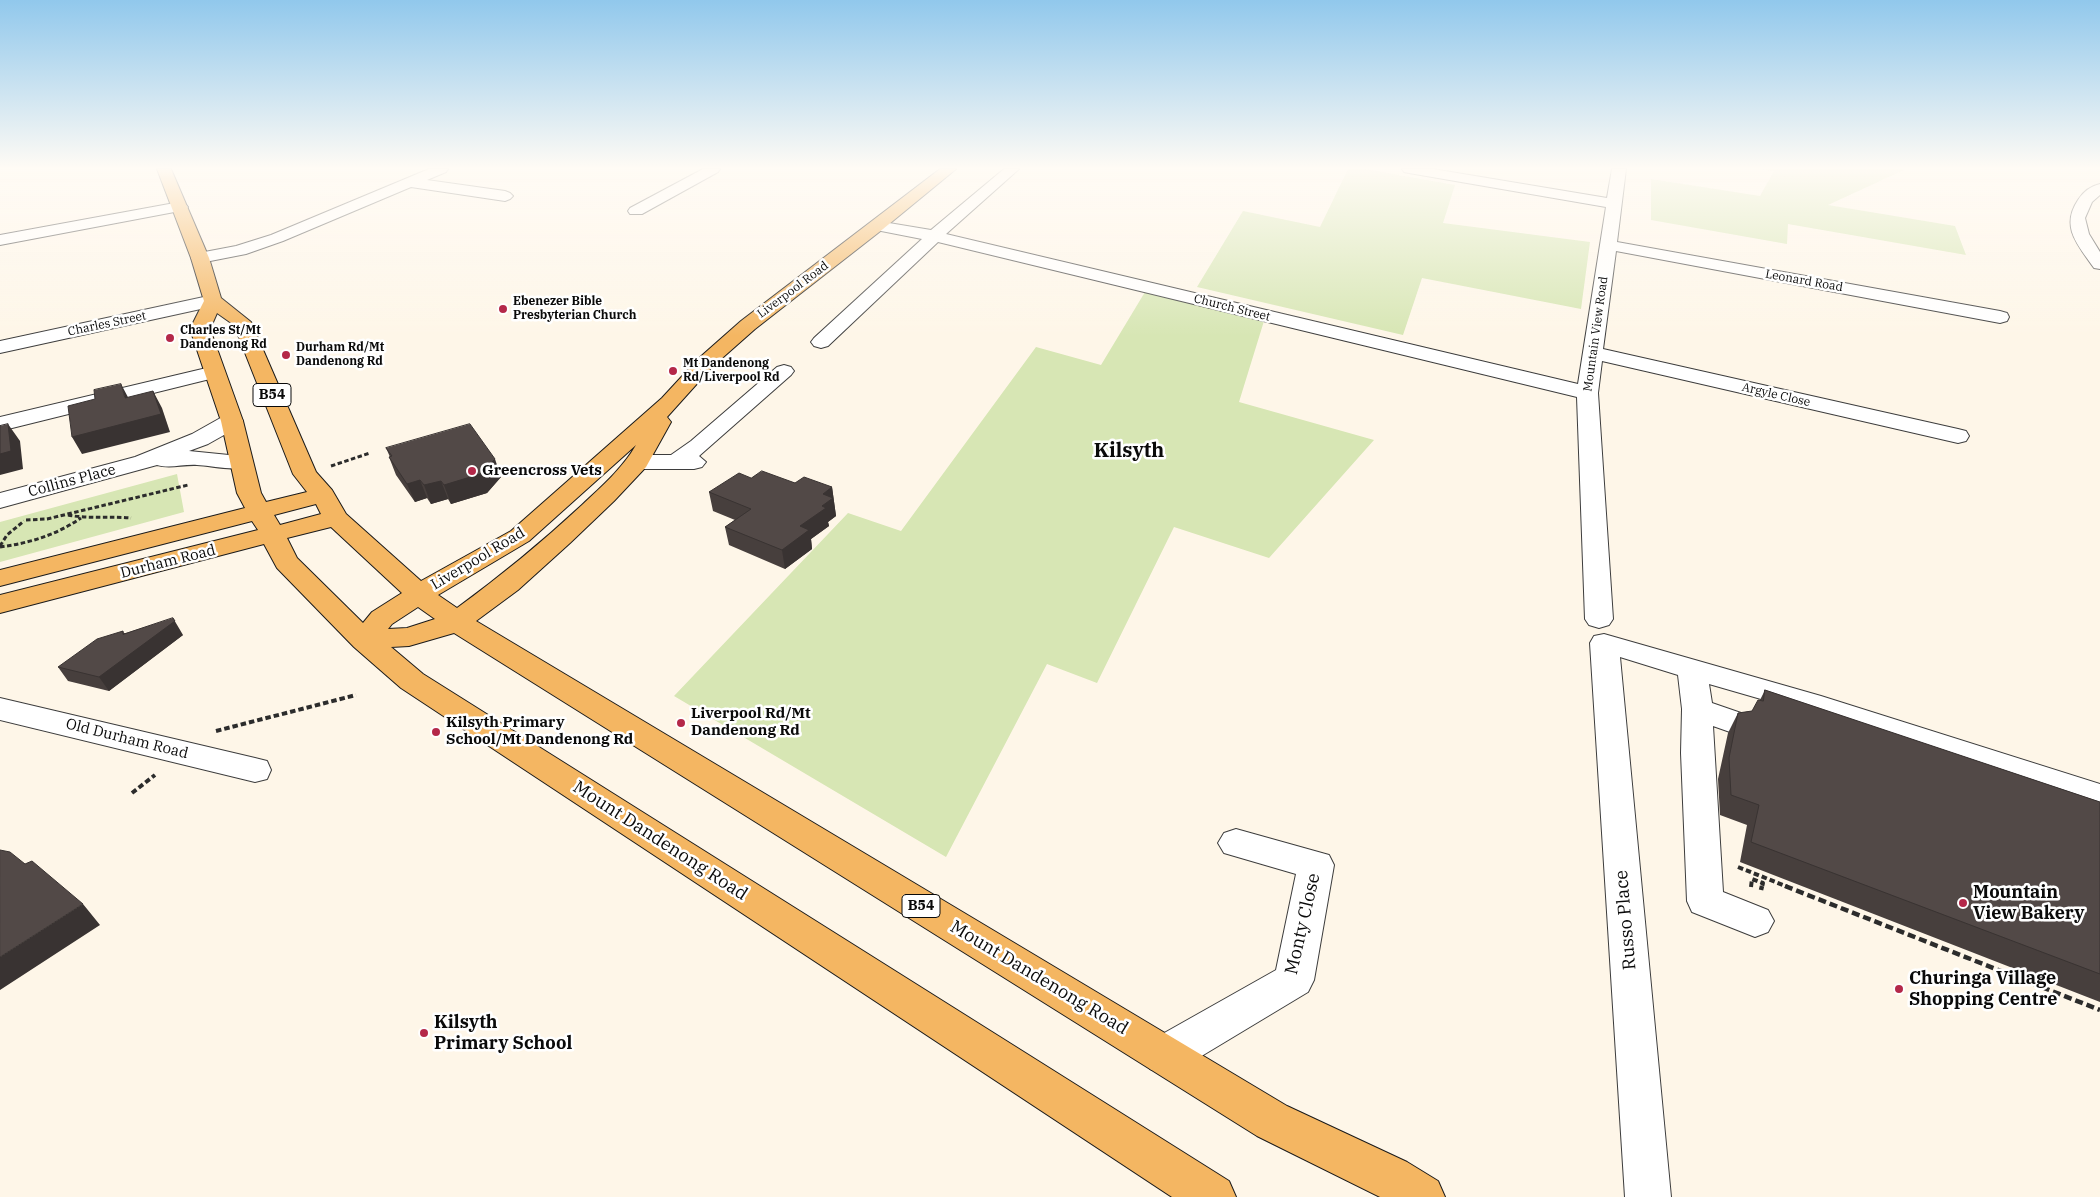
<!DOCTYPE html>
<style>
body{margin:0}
canvas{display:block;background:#fef6e8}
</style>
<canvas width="2100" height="1197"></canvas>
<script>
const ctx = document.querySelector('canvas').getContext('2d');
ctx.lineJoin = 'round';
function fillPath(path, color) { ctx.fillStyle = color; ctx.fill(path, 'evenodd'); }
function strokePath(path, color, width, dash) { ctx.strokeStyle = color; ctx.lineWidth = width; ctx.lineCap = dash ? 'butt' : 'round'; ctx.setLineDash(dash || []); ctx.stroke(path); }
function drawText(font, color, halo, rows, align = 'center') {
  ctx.font = font + ' "IBM Plex Serif",serif'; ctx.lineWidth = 5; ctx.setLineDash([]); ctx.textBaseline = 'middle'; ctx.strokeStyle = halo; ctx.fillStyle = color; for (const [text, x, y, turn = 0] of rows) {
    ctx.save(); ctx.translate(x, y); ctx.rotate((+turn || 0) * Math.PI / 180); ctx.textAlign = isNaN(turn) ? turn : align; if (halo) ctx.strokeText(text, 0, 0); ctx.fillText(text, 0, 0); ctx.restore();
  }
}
fillPath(new Path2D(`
 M1348 169H1365L1455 185 1443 223 1590 242 1581 309 1422 278 1403 335 1197 287 1243 211 1320 227Z
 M1761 169H1906L1828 205 1955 226 1966 255 1788 224 1787 244 1651 220V179L1760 196 1774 171Z
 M1145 292 1264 321 1239 402 1374 440 1269 558 1174 527 1097 683 1047 664 946 857 674 696 848 513 901 531 1036 347 1101 365Z
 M177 474 184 512 0 562V522Z`), '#d7e6b4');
const minor = new Path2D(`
 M429 169H448L446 172 427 180 505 191 510 193 513 196 510 199 505 201 411 187 283 241 246 254 200 263 194 262 191 258 194 254 236 246 271 235Z
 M703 169H720L718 172 642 214H630L628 211 630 208Z
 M1004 169H1019L946 234 1578 384 1606 207 1409 173 1404 172 1402 169H1433L1607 198 1612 169H1626L1617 242 2000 311 2007 313 2009 317 2007 321 2000 323 1616 251 1603 349 1958 429 1966 431 1969 436 1966 441 1958 443 1602 361 1598 393 1613 619 1609 625 1599 628 1589 625 1585 619 1577 397 938 242 828 346 821 348 814 346 811 342 814 338 922 239 871 229 869 226 871 223 877 221 931 230Z
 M2100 184V195L2092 202 2085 218 2089 234 2100 252V269L2094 268C2078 245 2060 227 2078 200 2083 192 2091 186 2100 184Z
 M180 202 185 204 188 207 185 210 0 245V235Z
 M213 295 219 297 222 301 219 305 0 353V341Z
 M784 365 791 367 794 371 791 375 699 456 706 462 702 467 694 469H638L630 467 626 462 630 457 638 455H671L691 441 777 367Z
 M215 366 222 368 225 372 222 376 0 431V417Z
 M232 414 240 416 243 421 240 426 208 444 189 451 249 457 253 462 249 467C232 471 214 466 197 465 183 464 170 469 157 465L0 508V493L135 457 192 434 224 416Z
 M1604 634 1821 696 2100 784V810L1799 710 1709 684 1712 703 1741 713 1746 721 1741 729 1730 732 1713 726 1723 892 1768 910 1774 921 1768 932 1755 937 1692 912 1687 901 1681 753 1682 709 1678 675 1620 657 1671 1197H1625L1590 643 1594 636Z
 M0 698 255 758 267 761 271 770 267 779 255 782 0 720Z
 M1236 829 1329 855 1334 865 1314 980 1308 992 1180 1069 1165 1074 1150 1069 1144 1055 1150 1041 1276 970 1296 874 1224 853 1218 843 1224 833Z`);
const major = new Path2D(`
 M157 169H171L209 258 221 298 251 322 316 472 332 490 346 514 421 581 511 531 662 398 698 359 741 321 940 169H956L883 229 755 329 712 367 667 417 671 422 646 467 614 501 570 543 518 590 476 621 1287 1106 1407 1162 1438 1181 1445 1197H1380L1257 1136 454 633 409 646 391 647 423 674 1229 1181 1236 1197H1172L401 688 354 647 277 568 264 544 0 613V595L258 530 252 521 0 586V570L245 508 237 493 221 421 190 329 204 301 191 258ZM217 313 234 325 293 474 307 492 266 502 261 493 243 421 210 329ZM636 445C623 468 601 487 582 505 542 542 501 576 457 608L438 595 529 541ZM316 504 321 514 280 525 274 515ZM331 527 402 593 372 612 363 623 297 558 287 538ZM418 607 435 619 407 628 388 629 392 624Z`);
strokePath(minor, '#3d3d3d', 2);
strokePath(major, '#1b1b1b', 2);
strokePath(new Path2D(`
 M331 466 370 453
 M68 515C87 519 110 516 131 518
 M26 520 47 519 188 485
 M0 546 7 535 24 521
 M0 547C30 543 56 535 81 518`), '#2c2c2c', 3, [4.5, 2.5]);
strokePath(new Path2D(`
 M216 731 356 695
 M132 793 155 775
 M1738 867 1788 887
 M1751 887 1752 879 1763 883 1762 887`), '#2c2c2c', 4, [5.5, 3]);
strokePath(new Path2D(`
 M1785 886 2100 1010
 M1761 890 1762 886`), '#2c2c2c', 4.5, [8, 4]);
fillPath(minor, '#fff');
fillPath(major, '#f4b662');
fillPath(new Path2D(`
 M386 448 501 477 487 493 451 504 448 499 431 504 427 498 415 502 396 475 389 457H390Z
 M751 478 832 487 836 516 828 522 829 526 811 539 812 549 785 569 729 545 725 527 735 520 713 511 709 492Z
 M123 631 124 633 183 635 109 691 68 681 58 667Z
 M1765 690 2100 802V1002L1740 862 1747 825 1720 815 1718 779 1728 733 1738 713 1752 711 1760 700Z`), '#473f3d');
fillPath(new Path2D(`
 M121 384 130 401 125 398Z
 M153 391 162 408 170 432 82 454 72 437Z
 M8 424 20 441 23 469 0 475V454Z
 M495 459 501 477 487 493 451 504 444 485Z
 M420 480 427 498 415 502 407 484Z
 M441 481 448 499 431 504 424 485Z
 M832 487 836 516 828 522 829 526 811 539 812 549 785 569 782 550 823 494Z
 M173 618 183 635 109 691 99 677Z
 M83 904 100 925 0 990V957Z`), '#393332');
const building = new Path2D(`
 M121 384 125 398 153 391 161 414 72 437 68 406 95 399 94 390Z
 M8 424 11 451 0 454V426Z
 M470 424 495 459 480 474 444 485 441 481 424 485 420 480 407 484 389 457 392 456 386 448Z
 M762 471 795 483 804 477 832 487 823 494 833 498 822 506 826 508 800 526 809 530 782 550 725 527 751 509 709 492 739 473 751 478Z
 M173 618 175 621 99 677 58 667 97 639 123 631V634Z
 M1765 690 2100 802V974L1751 842 1759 805 1731 795 1729 758 1738 713 1752 711 1758 700 1763 701Z
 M0 850 10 852 25 864 32 861 83 904 0 957Z`);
fillPath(building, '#524947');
strokePath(building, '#393332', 1);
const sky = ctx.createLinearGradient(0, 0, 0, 336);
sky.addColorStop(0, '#91c8ec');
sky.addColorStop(0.5, '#fffbf5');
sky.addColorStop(1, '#fffbf500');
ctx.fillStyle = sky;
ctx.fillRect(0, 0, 2100, 336);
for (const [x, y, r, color] of [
 [503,309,5,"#b42849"],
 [170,338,5,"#b42849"],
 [286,355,5,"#b42849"],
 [673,371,5,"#b42849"],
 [472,471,5,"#b42849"],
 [681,723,5,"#b42849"],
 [436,732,5,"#b42849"],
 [1963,903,5,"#b42849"],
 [1899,989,5,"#b42849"],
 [424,1033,5,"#b42849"]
]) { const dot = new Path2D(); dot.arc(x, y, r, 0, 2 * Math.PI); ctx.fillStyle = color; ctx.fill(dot); strokePath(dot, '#fff', 2); }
drawText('12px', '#0a0a0a', '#fff', [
 ["Leonard Road",1804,281,10],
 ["Liverpool Road",793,290,-37],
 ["Church Street",1232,308,14],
 ["Charles Street",107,324,-12],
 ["Mountain View Road",1596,334,-82],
 ["Argyle Close",1776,395,13]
]);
drawText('bold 12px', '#0a0a0a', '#fff', [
 ["Ebenezer Bible",513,302],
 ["Presbyterian Church",513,316],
 ["Charles St/Mt",180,331],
 ["Dandenong Rd",180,345],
 ["Durham Rd/Mt",296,348],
 ["Dandenong Rd",296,362],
 ["Mt Dandenong",683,364],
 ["Rd/Liverpool Rd",683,378]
], 'left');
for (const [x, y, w] of [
 [272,395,38],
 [921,906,38]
]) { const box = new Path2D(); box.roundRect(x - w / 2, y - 11.5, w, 23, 4); ctx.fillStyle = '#fff'; ctx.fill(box); strokePath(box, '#0a0a0a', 1); }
drawText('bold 14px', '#0a0a0a', null, [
 ["B54",272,395],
 ["B54",921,906]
]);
drawText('bold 15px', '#0a0a0a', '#fff', [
 ["Greencross Vets",482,471],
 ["Liverpool Rd/Mt",691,714],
 ["Dandenong Rd",691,731],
 ["Kilsyth Primary",446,723],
 ["School/Mt Dandenong Rd",446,740]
], 'left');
drawText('15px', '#0a0a0a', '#fff', [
 ["Collins Place",72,481,-15],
 ["Liverpool Road",478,559,-31],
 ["Durham Road",168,562,-14],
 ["Old Durham Road",127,739,14]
]);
drawText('18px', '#0a0a0a', '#fff', [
 ["Mount Dandenong Road",660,841,33],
 ["Russo Place",1626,920,-95],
 ["Monty Close",1303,924,-77],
 ["Mount Dandenong Road",1039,978,31]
]);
drawText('bold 18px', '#0a0a0a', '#fff', [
 ["Mountain",1973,893],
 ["View Bakery",1973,914],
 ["Churinga Village",1909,979],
 ["Shopping Centre",1909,1000],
 ["Kilsyth",434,1023],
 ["Primary School",434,1044]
], 'left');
drawText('bold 20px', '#0a0a0a', '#fff', [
 ["Kilsyth",1129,451]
]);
</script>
